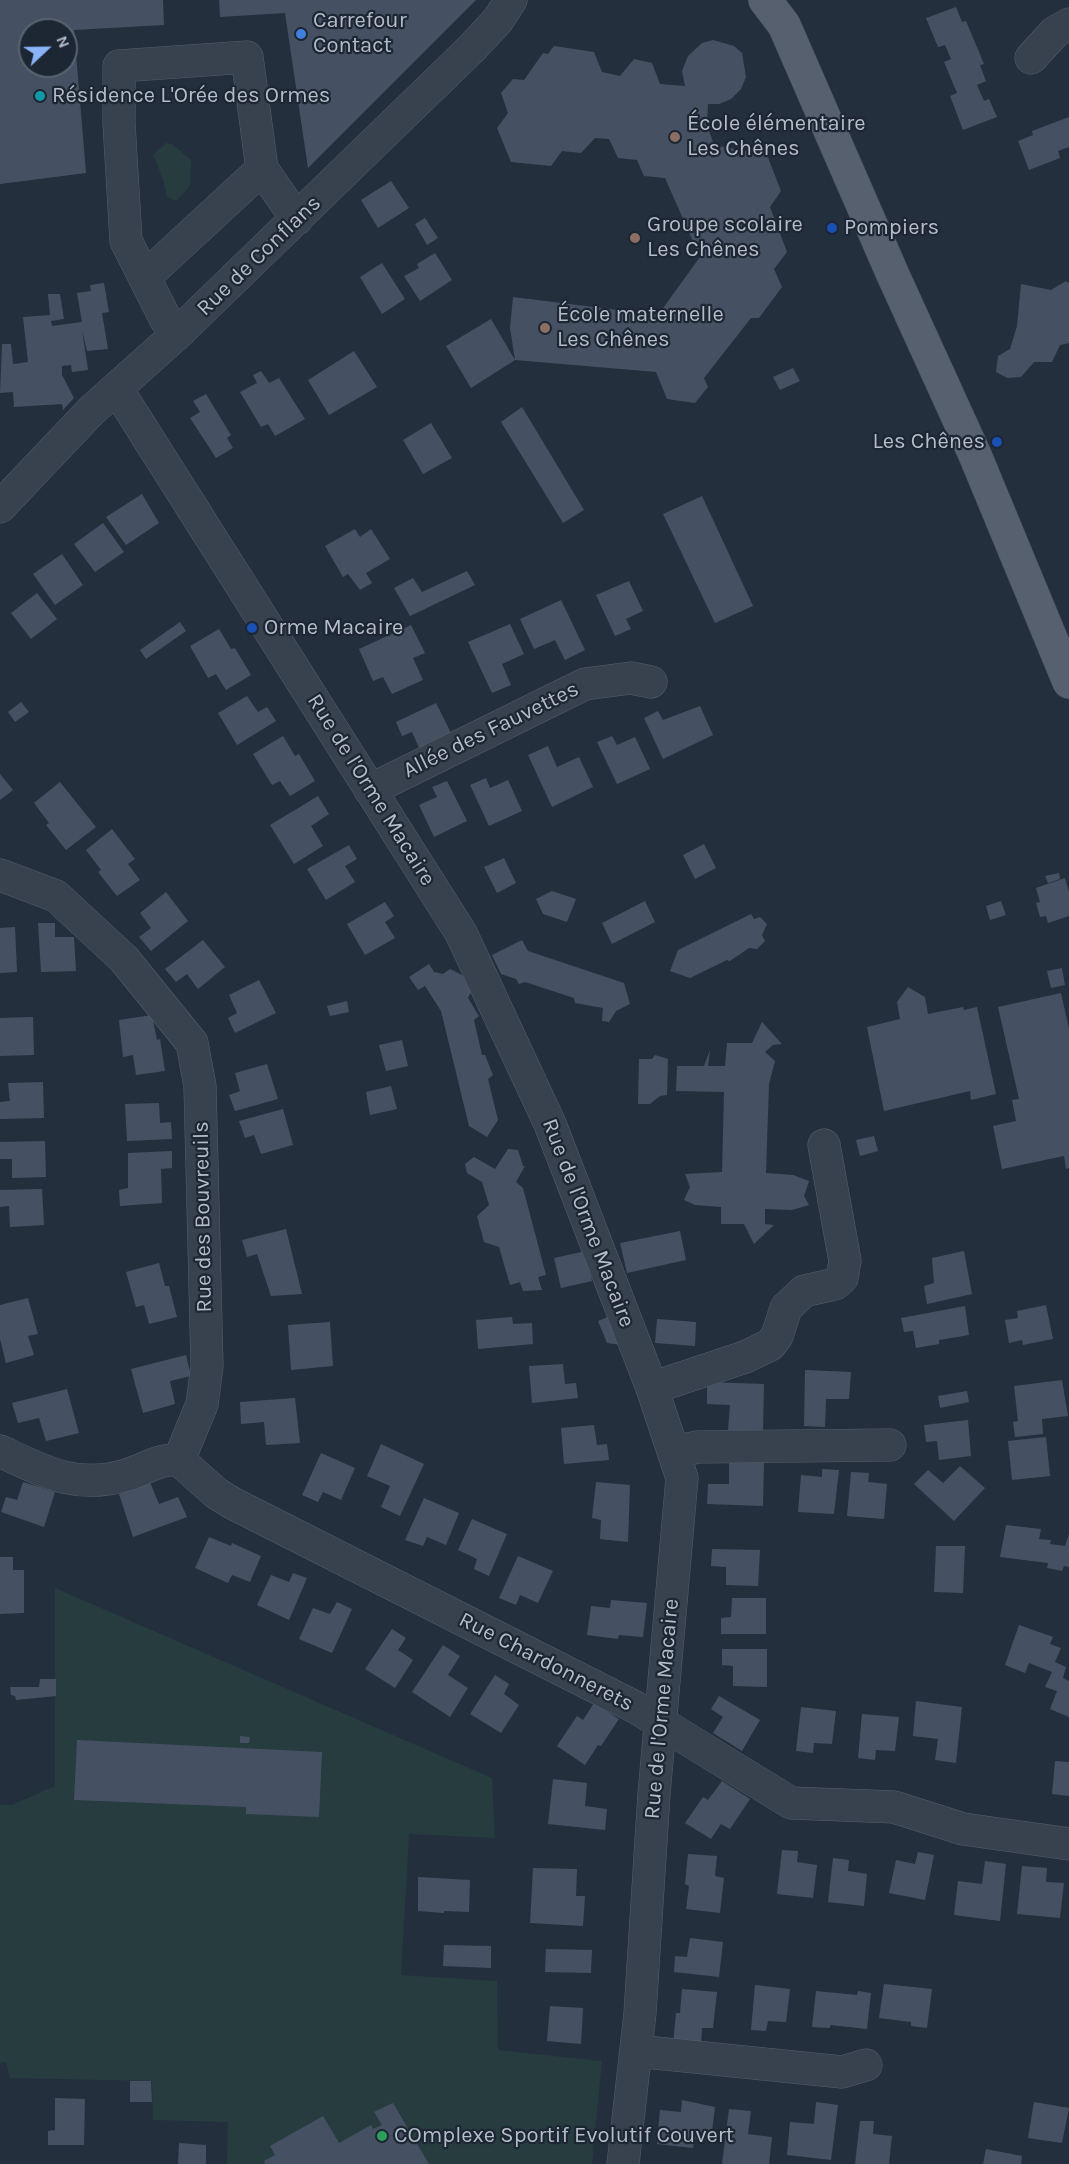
<!DOCTYPE html>
<meta charset="utf-8">
<style>
body{margin:0}
#map{position:relative;width:1069px;height:2164px;overflow:hidden;background:#242f3e;font-family:Karla,sans-serif}
canvas{display:block}
.north{position:absolute;left:18px;top:18px;width:60px;height:60px;box-sizing:border-box;background:#1d2633;border:2px solid #59626f;border-radius:50%;rotate:68deg;font-size:16px;font-weight:700;line-height:24px;text-align:center;color:#b4bcc9}
.north::after{content:'';display:block;margin:auto;width:21px;height:27px;background:#8ab4f8;clip-path:polygon(50% 0,100% 100%,50% 72%,0 100%)}
</style>
<div id="map">
<canvas width="1069" height="2164"></canvas>
<div class="north">N</div>
</div>
<script>
const ctx = document.querySelector('canvas').getContext('2d');
ctx.lineJoin = 'round';
function fillPath(path, color) { ctx.fillStyle = color; ctx.fill(path, 'evenodd'); }
function strokePath(path, color, width, dash) { ctx.strokeStyle = color; ctx.lineWidth = width; ctx.lineCap = dash ? 'butt' : 'round'; ctx.setLineDash(dash || []); ctx.stroke(path); }
function drawText(font, color, halo, rows, align = 'center') {
  ctx.font = font + ' Karla,sans-serif'; ctx.lineWidth = 4.5; ctx.setLineDash([]); ctx.textBaseline = 'middle'; ctx.strokeStyle = halo; ctx.fillStyle = color; for (const [text, x, y, turn = 0] of rows) {
    ctx.save(); ctx.translate(x, y); ctx.rotate((+turn || 0) * Math.PI / 180); ctx.textAlign = isNaN(turn) ? turn : align; if (halo) ctx.strokeText(text, 0, 0); ctx.fillText(text, 0, 0); ctx.restore();
  }
}
fillPath(new Path2D(`
 M166 143 172 144 191 160 190 186 176 201 167 197 164 182 153 155Z
 M55 1588 492 1778 495 1838 409 1834 401 1975 497 1981 498 2050 602 2061 592 2164H227L228 2122 153 2120 152 2081 10 2078 6 2062 0 2063V1805H12L55 1786Z`), '#263c3f');
fillPath(new Path2D(`
 M0 0H163L164 25 74 30 86 173 0 184ZM30 30H66V66H30Z
 M219 0H476L308 168 285 13 220 17Z
 M956 7 962 22 966 21 984 64 980 65 986 81 977 85 984 101 989 99 997 117 963 130 950 96 957 93 944 62 951 59 945 45 938 47 926 18Z
 M713 40 734 46 742 53 746 77 741 89 731 99 719 104H708L707 125 714 145 767 155 781 191 770 207 787 252 774 269 782 287 759 318H751L704 378 708 387 695 403 667 399 656 372 515 360 471 388 446 346 491 319 515 360 510 328 513 297 658 315 700 257 665 178 644 176 637 160 618 158 609 139 595 138 581 153 562 151 551 166 511 162 497 128 508 113 501 93 513 79 524 80 543 53 548 54 554 46 594 52 602 72 620 76 634 59 652 63 660 84 685 86 682 71 688 56 702 43Z
 M1069 117V147L1058 151 1060 158 1029 170 1018 141 1033 135 1032 131Z
 M391 181 409 208 378 228 361 200Z
 M425 218 438 238 427 245 415 224Z
 M435 253 452 280 420 301 404 276 419 268 417 264Z
 M382 263 405 299 382 314 360 277Z
 M1066 281 1069 283V343L1060 345 1052 362H1034L1021 377 1007 378 996 372 998 356 1010 349 1017 326 1021 284 1051 290Z
 M104 283 109 312 102 313 108 349 87 351 82 330 88 370 72 372 71 365 62 366V375L74 398 63 410 62 404 14 407 13 392 0 393 2 344H11L13 364 28 362 23 317 50 315 48 294H60L64 319 51 321 52 326 82 322 77 293 91 291 90 285Z
 M354 351 377 387 329 415 308 380Z
 M793 368 800 381 780 390 773 377Z
 M261 371 269 383 279 378 305 419 275 436 268 424 261 427 240 392 257 383 253 375Z
 M206 394 231 435 227 438 233 448 216 458 190 418 200 412 193 401Z
 M522 407 584 510 563 523 501 422Z
 M431 423 452 458 423 474 403 440Z
 M142 494 159 523 126 545 106 517Z
 M702 496 753 606 715 623 663 514Z
 M103 523 124 552 95 572 74 544Z
 M355 529 360 537 371 529 390 559 366 573 372 583 360 590 348 574 343 577 325 546Z
 M62 554 83 585 55 605 33 574Z
 M467 571 475 585 410 616 394 588 413 578 422 592Z
 M629 581 643 611 626 619 631 629 615 636 596 595Z
 M37 593 57 619 31 639 11 613Z
 M561 600 585 650 565 660 555 640 534 649 520 619Z
 M180 622 186 631 146 659 140 650Z
 M510 624 524 654 502 664 511 685 492 693 468 642Z
 M411 625 425 653 413 658 423 680 392 694 383 677 373 681 359 649Z
 M219 629 231 649 235 648 251 675 226 690 216 674 208 678 190 646Z
 M247 696 258 712 267 707 276 721 237 745 218 713Z
 M21 702 29 712 15 722 8 712Z
 M436 703 452 735 420 750 412 732 402 736 396 722Z
 M700 706 713 735 663 759 644 718 658 711 663 720Z
 M283 736 295 756 299 754 315 781 290 796 280 781 272 785 253 754Z
 M612 736 617 745 635 737 650 769 617 784 597 742Z
 M548 746 557 767 579 757 593 787 552 807 528 755Z
 M0 774 13 790 0 800Z
 M486 778 490 788 508 780 522 811 489 826 470 785Z
 M447 781 467 821 434 837 419 805 437 797 432 787Z
 M60 782 96 827 66 850 46 825 49 823 34 803Z
 M318 796 329 814 311 826 323 846 294 864 270 825Z
 M112 829 135 859 128 864 140 880 117 896 98 872 101 870 86 850Z
 M704 844 716 868 695 879 683 855Z
 M349 845 357 859 345 866 355 882 326 900 307 869Z
 M504 858 516 883 497 893 484 867Z
 M1059 873 1060 879 1048 883 1045 876Z
 M1065 878 1069 892V916L1048 923 1046 916 1040 917 1036 903 1040 902 1036 888Z
 M552 891 576 899 567 922 543 914 536 899Z
 M166 892 188 921 151 951 139 937 151 928 140 913Z
 M645 901 655 922 612 944 602 923Z
 M1001 901 1006 915 990 920 986 906Z
 M385 902 394 916 385 922 395 938 365 955 347 924Z
 M751 914 754 919 760 917 767 924 762 935 765 941 757 949 749 948 730 961 727 960 690 978 670 971 678 950Z
 M38 923H55V937H74L76 971 41 972Z
 M15 927 17 972 0 973V928Z
 M203 940 225 967 198 989 187 974 176 982 165 969Z
 M522 940 528 951 624 983 630 1004 616 1011 609 1022 602 1021 603 1008 575 1003 574 998 525 982 519 984 516 979 501 974 492 955Z
 M429 964 434 972 443 974 450 969 476 982 468 998 479 1016 474 1020 482 1055H485L493 1075 488 1079 498 1120 487 1137 469 1126 441 1011 425 986 418 990 409 977Z
 M1062 968 1065 985 1051 988 1047 971Z
 M259 980 276 1013 235 1033 228 1018 237 1013 229 995Z
 M908 987 925 997 928 1014 963 1007 964 1010 977 1007 996 1094 971 1100 970 1091 884 1111 867 1027 900 1019 897 1002Z
 M1061 993 1069 1029V1168L1066 1169 1064 1156 1002 1169 993 1126 1016 1121 1012 1100 1019 1099 998 1007Z
 M347 1001 349 1012 330 1016 327 1006Z
 M152 1015 157 1040 160 1039 165 1071 136 1075 133 1055 123 1057 119 1020Z
 M33 1017 34 1055 0 1056V1018Z
 M762 1022 782 1044 773 1045 765 1052 775 1061 769 1084 766 1173 793 1175 809 1181 804 1196 809 1205 792 1210 765 1209V1224L774 1225 754 1244 744 1224H721V1207L695 1205 684 1200 690 1187 685 1174 722 1172 724 1092 676 1091 677 1066H704L710 1050 708 1066H725L727 1043H752Z
 M402 1040 408 1066 386 1071 379 1045Z
 M655 1055 668 1059 667 1095 660 1096 650 1104H638L639 1059H652Z
 M267 1064 278 1099 235 1111 229 1095 240 1091 235 1073Z
 M43 1082 44 1118 0 1119V1102L10 1101 8 1083Z
 M391 1086 397 1109 370 1115 366 1092Z
 M159 1103 160 1123 171 1122 172 1139 127 1141 125 1104Z
 M283 1109 293 1145 261 1154 254 1135 245 1138 239 1121Z
 M874 1136 878 1151 860 1156 856 1140Z
 M45 1141 46 1177 12 1178V1159H0V1142Z
 M508 1149 518 1150 523 1166H525L516 1182 523 1188 546 1275 538 1277 542 1290 523 1291 520 1282 510 1285 499 1247 484 1242 477 1216 489 1205 482 1182 467 1173 465 1164 474 1157 495 1169Z
 M172 1151V1168L161 1169 162 1203 120 1206 119 1190 128 1188V1153Z
 M42 1189 44 1225 10 1227 9 1206 0 1207V1190Z
 M286 1229 302 1294 271 1296 257 1254 247 1257 242 1240Z
 M680 1231 686 1260 627 1273 620 1243Z
 M586 1251 592 1281 561 1288 554 1258Z
 M964 1251 972 1294 927 1304 924 1286 934 1283 932 1258Z
 M159 1263 165 1286H169L177 1317 149 1324 144 1305 136 1307 126 1272Z
 M28 1298 38 1334 28 1336 34 1355 6 1363 0 1339V1305Z
 M1046 1305 1053 1339 1023 1345 1022 1340 1009 1343 1005 1320 1018 1318 1017 1311Z
 M965 1306 969 1335 939 1340V1344L916 1348 913 1331 904 1332 901 1318Z
 M610 1316 621 1345 607 1343 598 1321Z
 M512 1317 513 1324 532 1323 533 1344 478 1349 476 1320Z
 M657 1319 696 1322 695 1346 655 1343Z
 M330 1322 333 1366 291 1370 288 1325Z
 M186 1355 191 1376 170 1381 175 1404 143 1413 131 1369Z
 M563 1364 565 1384 576 1383 578 1398 532 1403 529 1366Z
 M805 1370 851 1372 849 1399H826L825 1427 804 1426Z
 M1062 1380 1068 1416 1042 1419 1043 1434 1015 1437 1013 1422 1018 1421 1014 1386Z
 M707 1382 764 1384 763 1432 728 1430 730 1405 707 1404Z
 M67 1389 79 1433 46 1441 39 1418 18 1423 12 1403Z
 M967 1391 969 1402 940 1408 938 1396Z
 M295 1398 300 1443 266 1445 264 1422 241 1424 240 1402Z
 M968 1420 971 1456 939 1460 937 1441 926 1442 924 1425Z
 M594 1425 597 1445 607 1444 609 1460 564 1464 561 1428Z
 M1046 1437 1050 1476 1012 1480 1008 1441Z
 M381 1444 424 1464 400 1516 381 1507 390 1486 367 1476Z
 M321 1453 355 1468 341 1500 323 1492 318 1502 302 1495Z
 M729 1461 764 1462 763 1506 707 1504 708 1484H729Z
 M960 1466 985 1488 954 1521 914 1484 928 1470 943 1483Z
 M822 1469 839 1470 834 1514 798 1512 801 1475 822 1477Z
 M851 1472 869 1473 868 1482 887 1484 884 1519 847 1516Z
 M23 1482 55 1492 44 1527 1 1512 6 1497 17 1500Z
 M150 1482 159 1504 178 1497 187 1517 133 1537 119 1494Z
 M596 1482 630 1485 628 1542 600 1539 601 1520 592 1518Z
 M424 1498 459 1513 446 1545 427 1537 423 1546 405 1540Z
 M472 1519 507 1534 489 1576 474 1569 477 1559 458 1550Z
 M1006 1525 1041 1529 1039 1539 1051 1540 1050 1544 1065 1546 1069 1534V1567L1064 1566 1062 1571 1047 1568 1048 1563 1000 1557Z
 M209 1537 231 1546 232 1543 261 1556 250 1582 232 1575 228 1583 195 1568Z
 M936 1546H965L963 1593 934 1592Z
 M712 1549 760 1550 758 1586 726 1585V1567L711 1566Z
 M518 1556 553 1571 538 1603 520 1595 516 1605 499 1598Z
 M0 1557H13V1570H24V1613L0 1614Z
 M293 1573 307 1578 289 1620 257 1605 271 1575 289 1582Z
 M732 1598H766V1634H721V1618L731 1617Z
 M611 1600 647 1603 643 1637 619 1635 618 1639 587 1635 591 1606 610 1608Z
 M337 1602 352 1609 332 1653 299 1639 313 1608 330 1614Z
 M1019 1625 1053 1637 1050 1644 1061 1648 1055 1662 1066 1667 1063 1678 1069 1681V1717L1050 1709 1057 1691 1045 1687 1052 1672 1029 1663 1025 1673 1005 1665Z
 M392 1629 406 1638 398 1650 413 1660 395 1688 365 1669Z
 M443 1645 460 1656 448 1675 468 1688 450 1717 412 1692Z
 M722 1649H767V1687L733 1686V1666L722 1665Z
 M495 1675 509 1684 504 1694 519 1705 501 1733 470 1714Z
 M40 1679H56V1696L16 1700 15 1696 11 1695 10 1687H39Z
 M719 1696 760 1720 742 1751 713 1733 723 1717 711 1709Z
 M916 1701 962 1707 956 1763 935 1760 938 1739 913 1736Z
 M594 1703 619 1719 601 1746 598 1745 585 1765 557 1746 577 1716 583 1720Z
 M801 1707 836 1711 832 1744 814 1743 813 1753 796 1751Z
 M862 1714 899 1717 895 1751 876 1750 875 1760 858 1758Z
 M240 1736 250 1737 249 1743H240Z
 M77 1740 322 1752 319 1817 246 1814V1807L74 1800Z
 M1055 1761 1069 1762V1796L1052 1794Z
 M553 1779 587 1783 585 1806 607 1809 605 1830 548 1824Z
 M722 1781 750 1799 730 1829 721 1824 711 1839 685 1823 703 1797 708 1800Z
 M782 1850 798 1851 797 1862 817 1865 813 1898 777 1894Z
 M918 1852 934 1855 925 1900 889 1893 896 1860 915 1864Z
 M688 1854 717 1856 715 1876 724 1878 720 1913 686 1909 689 1886 685 1884Z
 M833 1858 849 1860 848 1871 867 1874 864 1906 828 1902Z
 M985 1861 1006 1864 1000 1921 954 1915 958 1881 982 1884Z
 M1022 1866 1047 1868 1046 1882 1064 1883 1060 1918 1017 1914Z
 M533 1868 577 1869 576 1896H585L583 1926 530 1923Z
 M418 1877 470 1880 469 1912 444 1911V1913L418 1911Z
 M690 1938 723 1942 719 1977 674 1972 675 1956 687 1957Z
 M444 1945 491 1946V1968L443 1966Z
 M546 1949 592 1950 591 1973 545 1972Z
 M884 1984 932 1989 927 2028 911 2026V2022L879 2018Z
 M755 1985 790 1989 786 2022 768 2021 766 2031 751 2030Z
 M682 1989 717 1992 713 2028H702L701 2047 673 2044 676 2013H680Z
 M816 1991 857 1995 858 1991 871 1993 867 2029 830 2025V2028L812 2027Z
 M550 2006 583 2008 581 2044 547 2041Z
 M130 2081H151L152 2102H130Z
 M55 2098 85 2099 84 2145H48V2131L55 2130Z
 M682 2100 715 2107 711 2140 695 2139 693 2148 657 2144 660 2110 681 2112Z
 M816 2102 838 2105 831 2160 787 2155 790 2122 814 2124Z
 M1034 2102 1069 2108 1062 2143 1028 2138Z
 M393 2103 429 2164H265L264 2161 275 2155 270 2146 323 2116 339 2143 371 2125 373 2129 382 2125 374 2112Z
 M729 2109 751 2111 748 2134 772 2137 769 2164H722Z
 M860 2121H874L873 2134 892 2136 889 2164H855Z
 M179 2143 206 2145V2164H178Z
 M986 2149 1022 2156 1021 2164H983Z`), '#455162');
const minor = new Path2D(`
 M1031 58 1055 32 1069 24
 M145 277 262 169
 M177 334 166 320 126 241 119 123V66L247 57 262 169 297 219
 M117 389 461 933 550 1124 652 1388 682 1478 654 1794 640 2013 623 2164
 M0 507 92 410 177 334 472 48 498 20 511 0
 M370 790 585 684 631 678 651 682
 M0 875 56 896 124 959 192 1043 200 1086 207 1366 202 1404 179 1460
 M652 1388 745 1357 770 1345 777 1336 786 1308 804 1291 835 1284 842 1278 845 1261 824 1145
 M0 1451C43 1471 76 1490 126 1475 144 1470 159 1458 179 1460L216 1493 232 1503 635 1707 791 1803 894 1807 963 1829 1069 1844
 M674 1452 698 1447 890 1445
 M636 2051 842 2072 866 2065`);
const major = new Path2D(`
 M765 0 784 25 893 275 975 455 1069 682`);
strokePath(minor, '#565f6c', 33);
strokePath(major, '#414a57', 34);
strokePath(minor, '#38414e', 32);
strokePath(major, '#56606e', 33);
for (const [x, y, r, color] of [
 [301,34,6,"#3f7fe0"],
 [40,96,6,"#0f9aa8"],
 [675,137,6,"#8d6e63"],
 [832,228,6,"#1a4fb4"],
 [635,238,6,"#8d6e63"],
 [545,328,6,"#8d6e63"],
 [997,442,6,"#1a4fb4"],
 [252,628,6,"#1a4fb4"],
 [382,2136,6,"#2e9e5b"]
]) { const dot = new Path2D(); dot.arc(x, y, r, 0, 2 * Math.PI); ctx.fillStyle = color; ctx.fill(dot); strokePath(dot, '#1d2633', 2); }
drawText('22px', '#b4bcc9', '#1d2633', [
 ["Carrefour",313,21],
 ["Contact",313,46],
 ["Résidence L'Orée des Ormes",52,96],
 ["École élémentaire",687,124],
 ["Les Chênes",687,149],
 ["Groupe scolaire",647,225],
 ["Les Chênes",647,250],
 ["Pompiers",844,228],
 ["École maternelle",557,315],
 ["Les Chênes",557,340],
 ["Les Chênes",985,442,"right"],
 ["Orme Macaire",264,628],
 ["COmplexe Sportif Evolutif Couvert",394,2136]
], 'left');
drawText('22px', '#b4bcc9', '#1d2633', [
 ["Rue de Conflans",259,256,-44],
 ["Allée des Fauvettes",491,730,-26],
 ["Rue de l'Orme Macaire",371,790,58],
 ["Rue des Bouvreuils",203,1217,-91],
 ["Rue de l'Orme Macaire",588,1223,69],
 ["Rue Chardonnerets",546,1662,27],
 ["Rue de l'Orme Macaire",662,1709,-85]
]);
</script>
